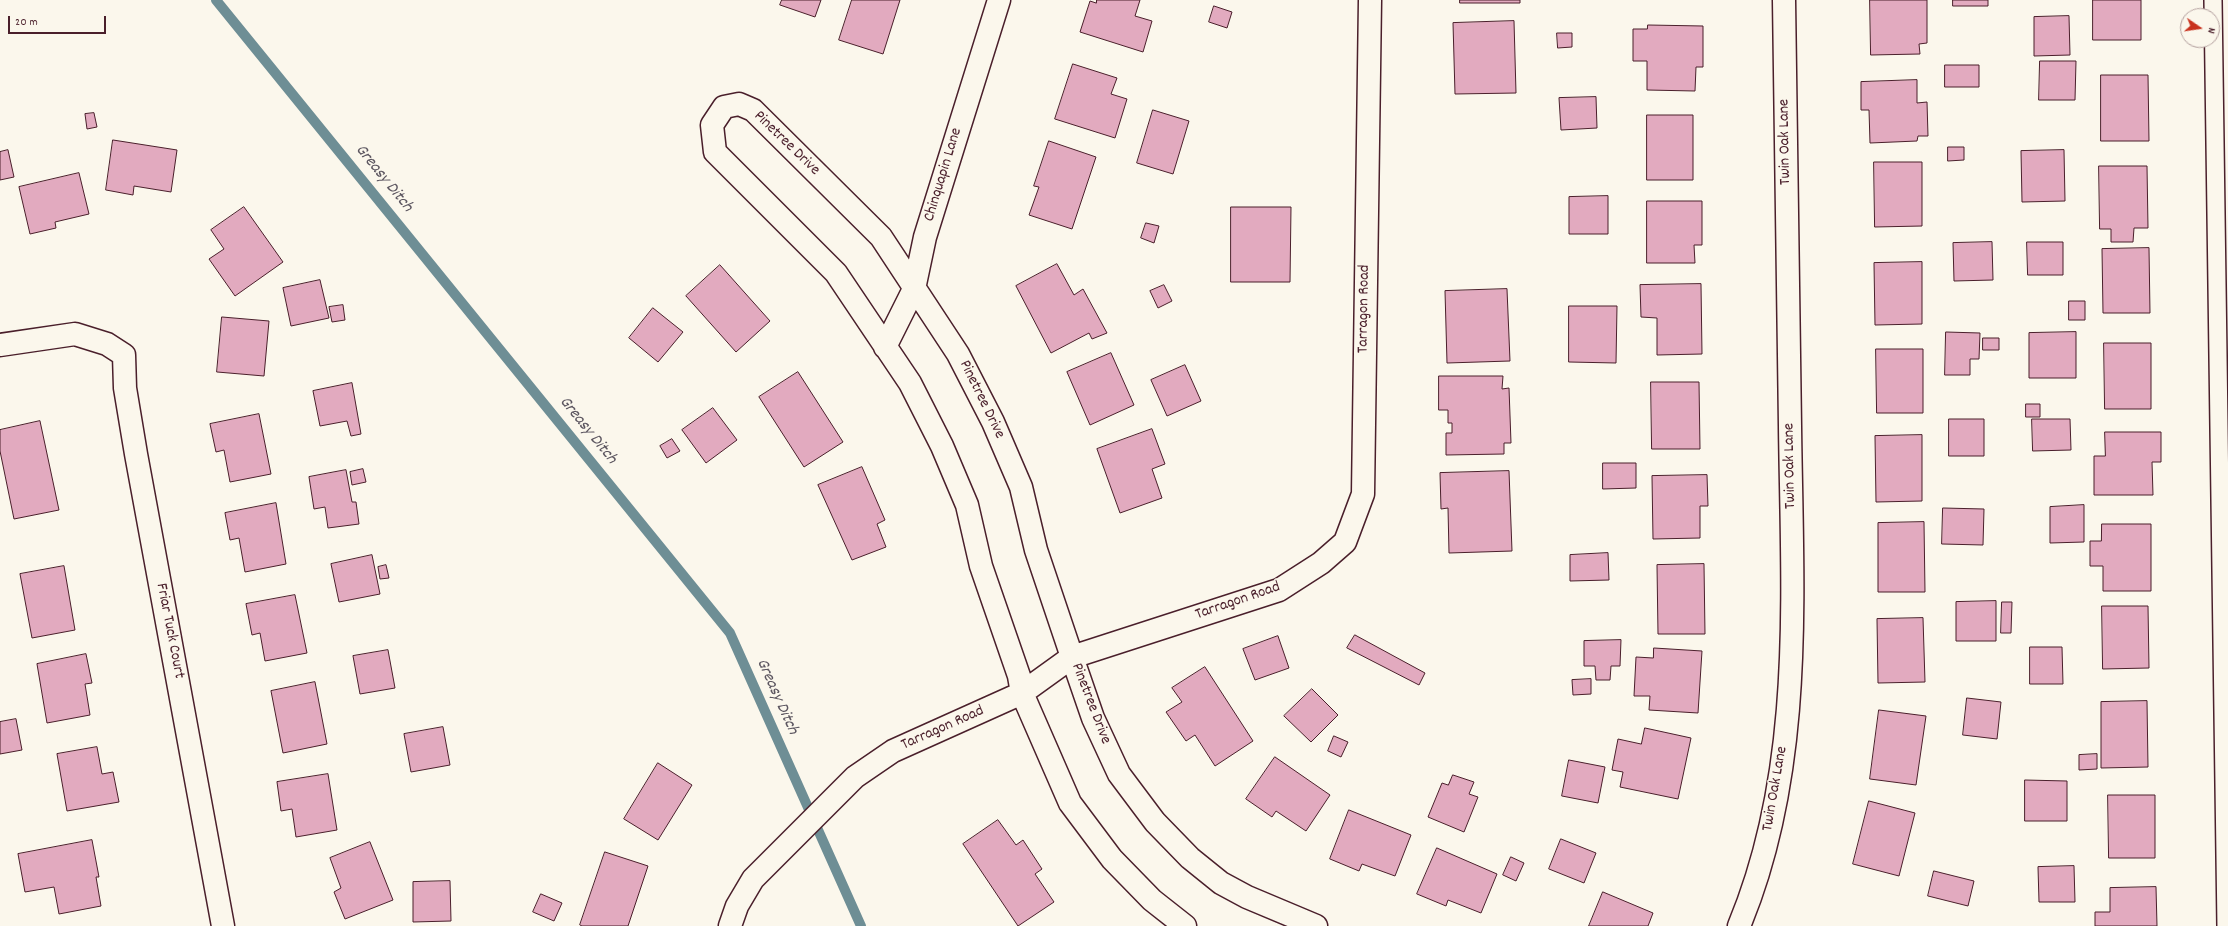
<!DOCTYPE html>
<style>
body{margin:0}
#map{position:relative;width:2228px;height:926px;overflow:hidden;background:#fbf7ec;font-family:Dekko,sans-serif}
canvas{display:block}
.north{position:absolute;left:2180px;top:8px;width:40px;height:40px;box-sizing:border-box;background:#fbf7ec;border:1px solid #b4a19f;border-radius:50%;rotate:103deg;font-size:11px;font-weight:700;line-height:16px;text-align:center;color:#4a1f2b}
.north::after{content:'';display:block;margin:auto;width:14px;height:18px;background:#c8321e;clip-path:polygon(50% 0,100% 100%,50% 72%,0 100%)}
.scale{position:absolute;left:8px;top:16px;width:98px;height:18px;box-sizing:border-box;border:2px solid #4a1f2b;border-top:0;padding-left:5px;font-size:12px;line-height:14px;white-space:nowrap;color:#4a1f2b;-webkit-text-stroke:3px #fbf7ec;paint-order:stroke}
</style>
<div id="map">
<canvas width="2228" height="926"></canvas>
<div class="north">N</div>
<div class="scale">20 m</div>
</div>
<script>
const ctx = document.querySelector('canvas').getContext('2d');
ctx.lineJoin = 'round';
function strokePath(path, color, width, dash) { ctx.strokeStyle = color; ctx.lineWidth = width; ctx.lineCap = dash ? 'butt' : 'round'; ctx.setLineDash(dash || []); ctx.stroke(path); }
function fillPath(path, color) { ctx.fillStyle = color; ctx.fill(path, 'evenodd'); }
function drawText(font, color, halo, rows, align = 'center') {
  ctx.font = font + ' Dekko,sans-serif'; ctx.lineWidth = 3; ctx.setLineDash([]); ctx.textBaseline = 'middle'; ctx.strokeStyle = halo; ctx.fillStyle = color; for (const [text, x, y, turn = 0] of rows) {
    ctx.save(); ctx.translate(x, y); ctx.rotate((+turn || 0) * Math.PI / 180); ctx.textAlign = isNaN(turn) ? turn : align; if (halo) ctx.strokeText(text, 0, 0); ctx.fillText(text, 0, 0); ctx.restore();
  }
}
strokePath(new Path2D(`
 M216 0 730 633 861 926`), '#6e8e95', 10);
const building = new Path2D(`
 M782 0H821L815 17 780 5Z
 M852 0H900L883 54 839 40Z
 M1097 0H1140L1135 16 1152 21 1143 52 1080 32 1090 1 1096 3Z
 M1460 0H1520V3H1460Z
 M1870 0H1927V43L1919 44 1920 54 1871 55Z
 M1953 0H1988V6H1953Z
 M2093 0H2141V40H2093Z
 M1214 6 1232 12 1227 28 1209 22Z
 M2069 16 2070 55 2034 56V17Z
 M1514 21 1516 93 1455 94 1453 23Z
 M1648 25 1703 26V67H1696L1695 91 1647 90V61H1633V29H1647Z
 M1557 33H1572V47L1558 48Z
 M2040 61H2076L2075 100H2039Z
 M1073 64 1117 78 1111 94 1127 99 1115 138 1055 119Z
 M1945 65H1979V87H1945Z
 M2101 75H2148L2149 141H2101Z
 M1917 80V103L1927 102 1928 136H1918L1917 141 1870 143 1869 110H1861V82Z
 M1596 97 1597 128 1561 130 1559 98Z
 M1153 110 1189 121 1173 174 1137 163Z
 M94 113 97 127 87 129 85 114Z
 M1647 115H1693V180H1647Z
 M113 140 177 150 171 192 134 186 133 195 106 190Z
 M1049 141 1096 157 1072 229 1029 215 1039 187 1034 186Z
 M1948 147H1964V160L1948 161Z
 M8 150 14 177 0 180V152Z
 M2064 150 2065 201 2022 202 2021 151Z
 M1874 162H1922V226L1875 227Z
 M2099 166H2147L2148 228H2134L2133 242H2111V229H2100Z
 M79 173 89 214 55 222 56 228 30 234 19 187Z
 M1608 196V234H1569V197Z
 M1647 201H1702V245H1694L1695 263H1647Z
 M244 207 283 262 235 296 209 259 224 249 211 230Z
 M1231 207H1291L1290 282H1231Z
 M1146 223 1159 226 1154 243 1141 238Z
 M1992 242 1993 280 1954 281 1953 243Z
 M2027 242H2063V275H2028Z
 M2149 248 2150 313H2103L2102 249Z
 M1922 262V324L1875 325 1874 263Z
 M1057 264 1074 295 1083 289 1107 333 1092 339 1089 333 1051 353 1016 286Z
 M720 265 770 321 736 352 686 296Z
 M320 280 329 318 291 326 283 288Z
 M1701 284 1702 354 1657 355V318L1641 317 1640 285Z
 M1164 285 1172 301 1158 308 1150 291Z
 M1507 289 1510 361 1447 363 1445 291Z
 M2069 301H2085V320H2069Z
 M343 305 345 320 332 322 329 307Z
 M1569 306H1617L1616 363 1569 362Z
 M653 308 683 332 658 362 629 338Z
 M222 317 269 321 264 376 217 372Z
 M1946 332 1980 333 1979 359H1970V375H1945Z
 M2076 332V378H2029V333Z
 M1983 338H1999V350H1983Z
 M2104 343H2151V409H2105Z
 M1876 349H1923V413H1877Z
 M1111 353 1134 405 1090 425 1067 372Z
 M1185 365 1201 401 1167 416 1151 380Z
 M798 372 843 442 804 467 759 397Z
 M1439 376H1503L1502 389 1509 388 1511 443H1504V454L1446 455V433H1452V423H1448V410H1439Z
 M1651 382H1699L1700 449H1652Z
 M352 383 361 434 351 436 347 421 320 426 313 391Z
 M2026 404H2040V417H2026Z
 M713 408 737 440 706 463 682 430Z
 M259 414 271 474 230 482 224 450 216 452 210 424Z
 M1949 419H1984V456H1949Z
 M2032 419H2070L2071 450 2033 451Z
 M40 421 59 510 14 519 0 451V430Z
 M1152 429 1165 464 1152 469 1162 498 1120 513 1097 449Z
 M2105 432H2161V462H2152L2153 495H2094V456H2105Z
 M1922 435V501L1876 502 1875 436Z
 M672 439 680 451 667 458 660 446Z
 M1603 463H1636V488L1603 489Z
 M862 467 885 520 877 524 886 547 852 560 818 485Z
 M363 469 366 482 352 485 350 472Z
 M346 470 352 502H356L359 524 328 528 325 507 314 509 309 477Z
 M1509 471 1512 551 1449 553 1448 508 1441 509 1440 473Z
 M1707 475 1708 506H1700V538L1653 539 1652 476Z
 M276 503 286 564 245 572 239 538 230 540 225 513Z
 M2084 505V542L2050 543V507Z
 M1943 508 1984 509 1983 545 1942 544Z
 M1924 522 1925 592H1878V523Z
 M2102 524H2151V591H2103V566H2090V541H2101Z
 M1608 553 1609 580 1570 581V555Z
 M372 555 380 594 339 602 331 564Z
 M1704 564 1705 634H1658L1657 565Z
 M386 565 389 578 380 579 378 567Z
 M64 566 75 630 32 638 20 574Z
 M295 595 307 653 265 661 260 633 252 635 246 604Z
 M1996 601V641H1956V602Z
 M2002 602H2012L2011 633H2001Z
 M2102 606H2148L2149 668 2103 669Z
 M1923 618 1925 682 1878 683 1877 619Z
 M1355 635 1425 673 1419 685 1347 648Z
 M1278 636 1289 668 1255 680 1243 649Z
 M1621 640 1620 666H1611L1610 680H1596L1595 666H1584V641Z
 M2030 647H2062L2063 684H2030Z
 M1654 648 1702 651 1698 713 1649 710 1650 696H1634L1636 657 1653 658Z
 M388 650 395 688 360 694 353 656Z
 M86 654 92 683 85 684 90 715 47 723 37 664Z
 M1205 667 1253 741 1215 766 1195 735 1186 741 1166 712 1182 702 1172 688Z
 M1591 679V694L1573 695 1572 680Z
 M315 682 327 744 283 753 271 691Z
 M1312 689 1338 715 1311 742 1284 716Z
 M1967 698 2001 702 1997 739 1963 735Z
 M2147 701 2148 767 2101 768V702Z
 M1879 710 1926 716 1916 785 1870 779Z
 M16 719 22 750 0 754V722Z
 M443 727 450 765 411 772 404 734Z
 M1645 728 1691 738 1678 799 1620 787 1623 772 1612 770 1618 739 1641 744Z
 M1334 736 1348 742 1341 757 1328 751Z
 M97 747 102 774 113 772 119 802 67 811 57 754Z
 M2097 754V769L2079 770V755Z
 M1275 757 1330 795 1306 831 1276 811 1272 817 1246 799Z
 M1569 760 1605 767 1598 803 1562 796Z
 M658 763 692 785 658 840 624 819Z
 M328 774 337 830 296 837 292 809 281 811 277 782Z
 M1453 775 1474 782 1469 794 1478 797 1464 832 1428 817 1442 783 1448 785Z
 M2025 780 2067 781V821H2025Z
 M2108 795H2155V858H2109Z
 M1869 801 1915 813 1899 876 1853 864Z
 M1349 810 1411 835 1395 876 1362 864 1359 871 1330 859Z
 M998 820 1016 845 1023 840 1042 869 1035 874 1054 902 1018 926 963 844Z
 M1561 839 1596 853 1584 883 1549 869Z
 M92 840 99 877H96L101 906 59 914 54 887 25 892 18 854Z
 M370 842 393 900 345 919 334 892 341 888 330 858Z
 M1437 848 1497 874 1481 913 1448 900 1446 906 1417 894Z
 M605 852 648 866 628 926H582L580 925Z
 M1511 857 1524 863 1516 881 1503 875Z
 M2074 866 2075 902H2039L2038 867Z
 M1934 871 1974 881 1968 906 1928 896Z
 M450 881 451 921 413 922V882Z
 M2156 887 2157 926H2095V912H2110V888Z
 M1603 892 1653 913 1648 926H1589Z
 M541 894 562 903 554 921 533 912Z`);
fillPath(building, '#e2aabf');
strokePath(building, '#4a1f2b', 1);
const lane = new Path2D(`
 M2213 0 2226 926`);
const street = new Path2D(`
 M0 345 75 334 107 344 124 355 125 388 136 454 223 926
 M885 347 914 289 925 237 999 0
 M730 926 737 906 753 879 855 777 893 751 1022 693 1072 657 1279 590 1321 563 1345 542 1363 494 1370 0
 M1185 926 1152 900 1112 859 1070 803 1022 693 1019 676 981 566 967 505 942 446 910 383 836 273 715 152 712 125 724 107 739 104 753 110 881 237 958 354 993 422 1021 487 1036 550 1072 657 1093 718 1119 774 1155 822 1190 858 1221 883 1247 897 1316 926
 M1739 926C1805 768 1792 593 1790 426 1788 284 1786 142 1784 0`);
strokePath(lane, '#4a1f2b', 20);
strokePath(street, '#4a1f2b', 25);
strokePath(lane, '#fbf7ec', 17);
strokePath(street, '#fbf7ec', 22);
drawText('16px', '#4a1f2b', '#fbf7ec', [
 ["Twin Oak Lane",1786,142,-91],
 ["Pinetree Drive",786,144,44],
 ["Chinquapin Lane",944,175,-73],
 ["Tarragon Road",1365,309,-89],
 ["Pinetree Drive",981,400,64],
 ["Twin Oak Lane",1791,466,-91],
 ["Tarragon Road",1238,602,-19],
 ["Friar Tuck Court",169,631,79],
 ["Pinetree Drive",1090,704,69],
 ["Tarragon Road",943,729,-24],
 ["Twin Oak Lane",1776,789,-80]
]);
drawText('italic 17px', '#5c5660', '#fbf7ec', [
 ["Greasy Ditch",383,179,51],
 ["Greasy Ditch",587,431,51],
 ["Greasy Ditch",776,697,66]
]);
</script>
